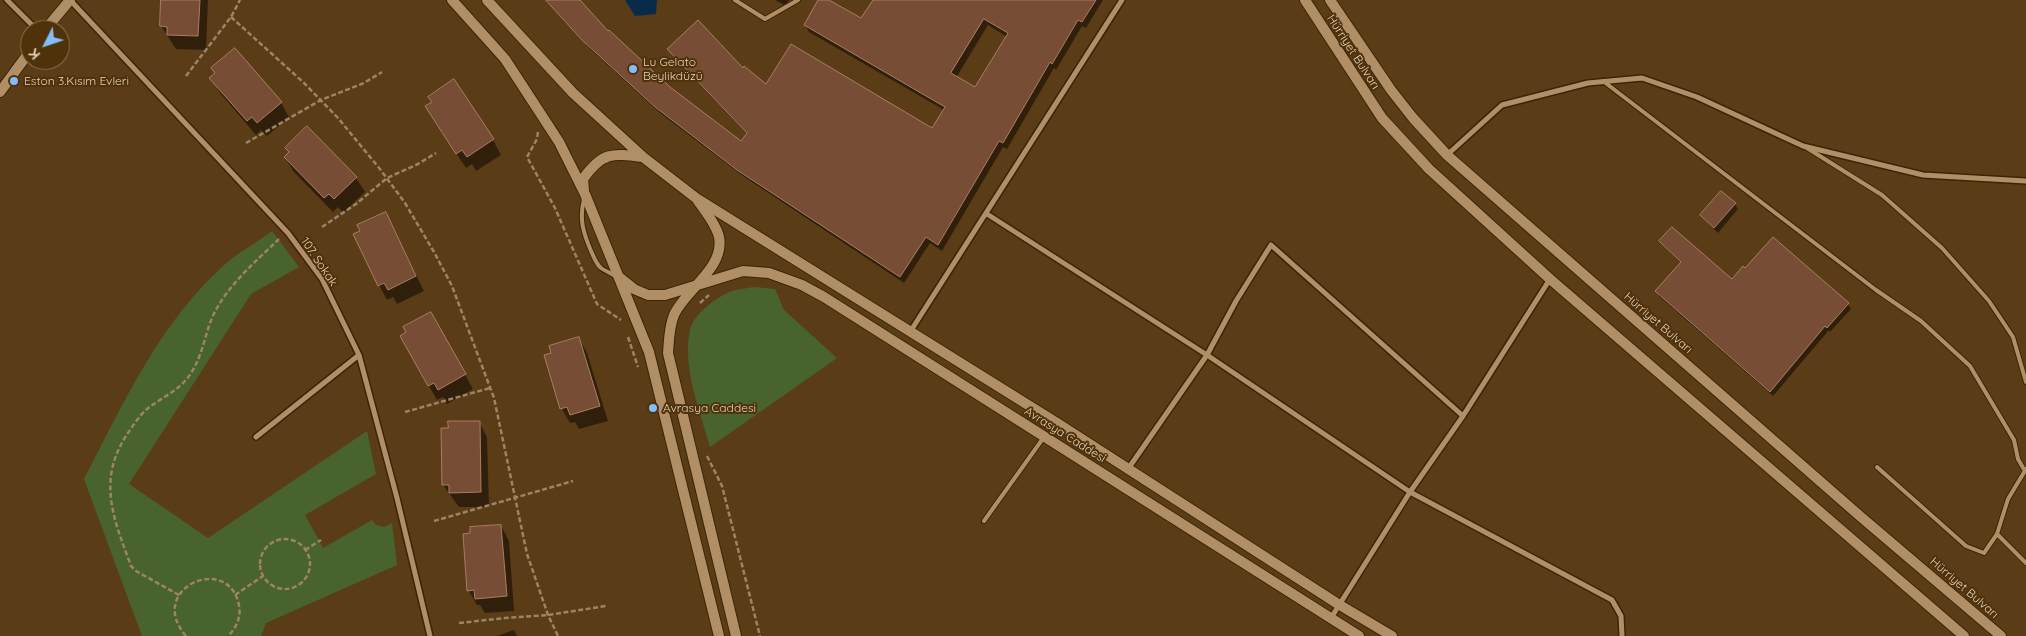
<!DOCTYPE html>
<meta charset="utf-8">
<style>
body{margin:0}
#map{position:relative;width:2026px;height:636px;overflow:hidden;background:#5a3d16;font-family:Quicksand,sans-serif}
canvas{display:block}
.north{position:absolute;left:20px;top:20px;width:50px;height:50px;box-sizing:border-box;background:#4f3209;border:1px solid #8b7251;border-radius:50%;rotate:229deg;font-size:14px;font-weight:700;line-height:20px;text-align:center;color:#e4d2be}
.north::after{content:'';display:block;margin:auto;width:18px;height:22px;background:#83bcfb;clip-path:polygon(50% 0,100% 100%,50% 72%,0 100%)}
</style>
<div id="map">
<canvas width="2026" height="636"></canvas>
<div class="north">K</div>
</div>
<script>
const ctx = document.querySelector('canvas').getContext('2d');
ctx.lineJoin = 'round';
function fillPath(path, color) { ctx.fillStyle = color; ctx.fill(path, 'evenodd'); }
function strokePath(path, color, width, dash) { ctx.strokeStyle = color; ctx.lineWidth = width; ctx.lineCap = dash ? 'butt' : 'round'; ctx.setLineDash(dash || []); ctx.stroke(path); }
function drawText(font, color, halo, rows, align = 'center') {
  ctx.font = font + ' Quicksand,sans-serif'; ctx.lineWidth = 4; ctx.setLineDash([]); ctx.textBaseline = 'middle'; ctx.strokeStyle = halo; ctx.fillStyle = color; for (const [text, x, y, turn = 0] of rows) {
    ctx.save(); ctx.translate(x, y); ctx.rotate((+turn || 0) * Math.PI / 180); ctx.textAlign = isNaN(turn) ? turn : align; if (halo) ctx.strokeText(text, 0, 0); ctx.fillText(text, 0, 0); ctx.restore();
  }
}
fillPath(new Path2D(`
 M272 231 299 267 251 294 129 484 208 538 367 431 376 474 305 515 323 548 372 520 376 525 384 527 392 523 397 565 266 623 261 636H142L84 479C123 404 159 324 223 266 237 253 256 243 272 231Z
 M755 287 775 289 784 310 837 358 710 447C700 411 682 368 690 330 694 313 717 297 732 291 739 289 747 288 755 287Z`), '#48632d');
fillPath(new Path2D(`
 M625 0H657L656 14 635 16Z`), '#0a2a49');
fillPath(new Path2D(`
 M162 0H208L206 50 176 49 161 26Z
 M546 0H578L608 33 669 88 741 142 748 135 673 56 669 50 743 70 767 86 933 130 944 110 809 32 805 25 820 0H827L862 20 874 0H1103L1086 28 1082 26 1056 70 1054 68 1007 149 1003 147 942 251 930 243 904 283 743 176 660 113 589 48ZM988 25 1007 37 976 89 956 78Z
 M775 0H789L786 6Z
 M211 78 281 103 289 117 267 136 261 130 256 135 220 93Z
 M435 121 493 140 501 155 476 171 472 164 466 168Z
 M286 148 356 178 365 192 343 213 338 207 333 212 294 172 285 158 289 154Z
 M1721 192 1735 204 1738 209 1718 233 1701 216Z
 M385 213 424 291 397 304 393 297 387 300 379 285Z
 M1660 242 1732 281 1848 304 1851 309 1830 332 1829 330 1773 396 1659 296 1656 291 1681 263Z
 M430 313 473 389 447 404 443 397 437 400 401 337Z
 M579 339 587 353 608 421 579 429 575 422 570 423 562 409 545 355Z
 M479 422 487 437 489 507H459L443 485Z
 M501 526 509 541 514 611 485 613 480 605H477L469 591Z
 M514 630 517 636H497Z`), '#0007');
const building = new Path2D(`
 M161 0H200L198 36 167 35V27L160 26Z
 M546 0H580L608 31 609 30 670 87 741 141 747 133 667 49 698 20 743 68 744 66 766 84 791 44 932 128 945 107 804 25 818 0H829L861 18 873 0H1096L1082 22 1078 20 1052 64 1050 62 1003 143 999 141 938 245 926 237 900 277 737 170 655 107 583 41ZM984 19 1008 33 975 87 951 73Z
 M235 48 282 102 257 123 252 117 247 121 209 78 215 73 211 68Z
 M454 79 494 139 467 157 462 150 456 154 425 106 432 102 428 97Z
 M307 126 357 177 334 199 329 194 324 198 284 157 289 152 285 148Z
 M1721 191 1736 203 1714 228 1700 215Z
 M386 212 416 276 388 290 384 283 378 286 353 234 360 231 357 225Z
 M1672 227 1732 279 1743 266 1745 268 1773 237 1849 303 1827 328 1825 326 1770 392 1655 291 1681 262 1659 241Z
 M431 312 466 374 438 390 434 383 428 386 400 336 406 332 403 327Z
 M579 337 600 406 570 415 567 407 560 409 544 355 551 353 549 346Z
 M448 421H480L481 492 449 493V485H442L441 428H448Z
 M501 525 507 596 475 599 474 590 467 591 463 534 470 533V527Z`);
fillPath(building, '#774e35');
strokePath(building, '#a97d62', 1);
const lane = new Path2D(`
 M735 0 765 19 798 0
 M1603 81 1876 290 1921 321 1970 366 2014 440 2018 459 2025 471
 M1807 148 1882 195 1942 248 1989 301 2013 337 2026 382
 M584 199C579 219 583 232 591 251 594 257 596 264 601 268 605 271 611 273 615 276
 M1877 467 1966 546 1984 553 1997 534 2008 499 2026 469
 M984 521 1044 437
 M1997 534 2026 563`);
const street = new Path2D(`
 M7 0 37 30
 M70 0 288 233 322 279 359 355 397 498 430 636
 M1447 155 1502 105 1588 83 1642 78 1697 97 1803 146 1923 175 2026 181
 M987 214 1207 355 1236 301 1271 245 1463 416
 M910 332 1122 0
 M256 437 359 355
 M1128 469 1207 355 1410 492 1612 600 1621 616 1622 636
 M1331 618 1410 492 1463 416 1550 279`);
const secondary = new Path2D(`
 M452 0 505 59 559 142 585 194 649 352 719 636
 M487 0 573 93 643 157 696 198 1057 423 1338 604 1392 636
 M1305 0 1382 118 1429 169 1550 279 1964 636
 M1330 0 1391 90 1413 118 1447 155 1861 517 2001 636
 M45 30 70 0
 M0 92 30 51
 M584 190 583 179C602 152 612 153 642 157
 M698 201C705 211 716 224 719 237 725 268 685 290 674 315 669 327 669 340 668 353L736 636
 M619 277 634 289 648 295H665L743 271 769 273 802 285 824 297 1359 636`);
strokePath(lane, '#3b2506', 6);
strokePath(street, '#3b2506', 8);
strokePath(secondary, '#3b2506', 12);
strokePath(new Path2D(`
 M231 17 303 82 338 118 380 169 405 203 434 252 452 286 494 398 527 554 548 615 558 636
 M186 76 231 17 240 0
 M538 132 537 139 527 157 555 208 597 304 621 320
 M246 143 321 100 364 83 382 72
 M322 227 356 204 387 178 418 164 436 153
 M700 303 709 295
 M628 337 638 367
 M405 412 490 388
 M707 456 722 486 760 636
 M434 521 573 481
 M260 564a25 25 0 1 1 50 0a25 25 0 1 1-50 0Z
 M305 550 321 540
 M179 595 136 571 131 566C114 520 97 481 126 436 132 427 139 416 147 409 162 397 181 390 191 373 201 358 204 340 210 323 222 290 254 263 279 239
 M235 595 263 576
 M459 623 505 618 548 615 606 606
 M186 636C146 590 224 554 238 601 242 615 238 626 228 636`), '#9c8466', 2.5, [5, 2.5]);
strokePath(lane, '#b08f67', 4);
strokePath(street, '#b08f67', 5);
strokePath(secondary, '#b08f67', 10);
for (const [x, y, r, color] of [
 [633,69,5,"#83bcfb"],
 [14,81,5,"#83bcfb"],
 [653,408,5,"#83bcfb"]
]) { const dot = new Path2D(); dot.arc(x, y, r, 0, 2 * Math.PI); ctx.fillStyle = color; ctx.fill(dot); strokePath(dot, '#4f3209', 2); }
drawText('12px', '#e4d2be', '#4f3209', [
 ["Hürriyet Bulvarı",1353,52,57],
 ["107. Sokak",319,262,56],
 ["Hürriyet Bulvarı",1658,323,41],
 ["Avrasya Caddesi",1065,435,32],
 ["Hürriyet Bulvarı",1964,588,41]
]);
drawText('12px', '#e4d2be', '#4f3209', [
 ["Lu Gelato",643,62],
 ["Beylikdüzü",643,76],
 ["Eston 3.Kısım Evleri",24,81],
 ["Avrasya Caddesi",663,408]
], 'left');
</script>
